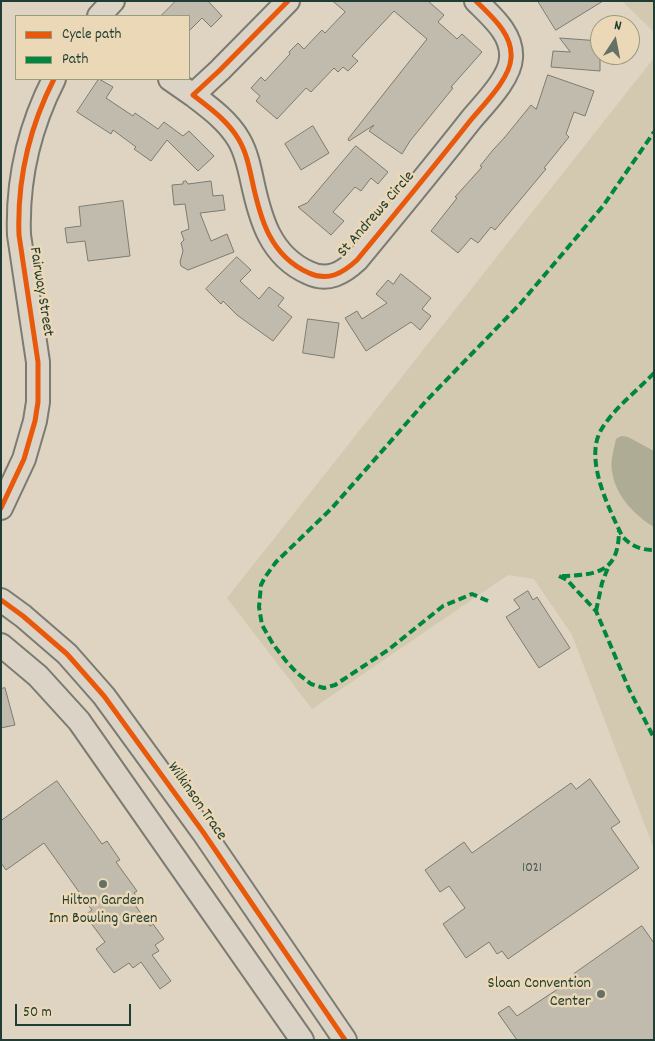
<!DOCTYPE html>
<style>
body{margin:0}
#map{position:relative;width:655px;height:1041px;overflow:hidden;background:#dfd4c2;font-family:Dekko,sans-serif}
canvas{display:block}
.frame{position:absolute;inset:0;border:2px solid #1f3d34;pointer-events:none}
.legend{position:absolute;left:15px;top:15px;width:175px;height:65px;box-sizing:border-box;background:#ebd8b6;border:1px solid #999a82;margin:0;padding:6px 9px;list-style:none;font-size:15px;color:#1f3d34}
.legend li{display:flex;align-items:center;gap:10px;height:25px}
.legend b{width:25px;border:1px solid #999a82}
.north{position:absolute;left:590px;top:15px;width:50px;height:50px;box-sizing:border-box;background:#ebd8b6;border:1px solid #999a82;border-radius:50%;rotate:11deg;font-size:14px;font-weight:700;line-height:20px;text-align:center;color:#1f3d34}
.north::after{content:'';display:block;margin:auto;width:18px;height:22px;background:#627266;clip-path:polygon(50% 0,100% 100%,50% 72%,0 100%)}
.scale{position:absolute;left:15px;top:1004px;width:116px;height:22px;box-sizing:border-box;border:2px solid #1f3d34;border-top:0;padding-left:6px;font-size:15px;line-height:18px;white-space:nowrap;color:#1f3d34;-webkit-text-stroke:4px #ebd8b6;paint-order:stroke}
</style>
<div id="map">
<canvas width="655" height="1041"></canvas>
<div class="frame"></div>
<ul class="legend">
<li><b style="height:6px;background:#e8590c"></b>Cycle path</li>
<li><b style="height:6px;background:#00873e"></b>Path</li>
</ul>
<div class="north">N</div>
<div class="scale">50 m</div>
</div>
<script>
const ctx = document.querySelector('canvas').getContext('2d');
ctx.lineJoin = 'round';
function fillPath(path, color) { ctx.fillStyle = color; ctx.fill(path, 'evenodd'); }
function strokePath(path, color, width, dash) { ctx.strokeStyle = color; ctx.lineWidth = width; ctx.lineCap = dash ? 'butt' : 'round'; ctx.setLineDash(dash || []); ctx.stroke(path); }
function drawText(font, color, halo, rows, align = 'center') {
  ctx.font = font + ' Dekko,sans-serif'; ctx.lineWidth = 5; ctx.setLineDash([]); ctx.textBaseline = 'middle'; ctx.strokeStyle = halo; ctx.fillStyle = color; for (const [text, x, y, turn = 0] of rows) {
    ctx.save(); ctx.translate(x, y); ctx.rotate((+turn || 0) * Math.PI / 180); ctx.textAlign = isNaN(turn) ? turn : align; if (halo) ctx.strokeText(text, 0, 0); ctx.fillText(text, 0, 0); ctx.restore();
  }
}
fillPath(new Path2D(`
 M622 1H654V32Z
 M654 58V849L572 635 534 579 508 575 312 709 227 598Z`), '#d3c8b0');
fillPath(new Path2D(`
 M621 436 628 437 654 451V527C634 515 615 495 612 471 610 461 614 449 616 439Z`), '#afac96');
const building = new Path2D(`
 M176 1H208L222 16 211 27 202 18 189 31V16H161Z
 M333 1H428L444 15 438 22 457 39 462 34 482 52 451 87 453 88 410 141 402 154 369 131 374 125 349 141 348 139 427 39 394 11 352 56 358 61 348 71 343 67 338 72 334 68 311 92 306 88 277 119 256 101 260 96 251 88 261 77 265 81 290 54 289 52 298 43 304 49 322 30 325 33 345 12Z
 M538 1H603L556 30Z
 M560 38 600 41V71L551 67 553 51 570 52Z
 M548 75 594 91 585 116 574 112 566 134 569 137 544 168 546 169 495 230 491 227 478 243 471 238 458 253 431 231 457 198 455 197 482 167 480 166 493 150 505 137 531 105 536 109Z
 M99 79 113 87 106 98 133 116 135 113 158 129 164 122 183 136 189 131 214 156 198 171 167 140 151 161 134 149 136 147 113 130 111 134 77 112Z
 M313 126 329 153 301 170 285 144Z
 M356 146 388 172 378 184 371 178 361 191 355 187 333 212 344 221 331 235 298 207 307 203Z
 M186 181 188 184 211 181 213 196 223 195 225 210 200 213 211 241 227 234 234 252 188 270 181 266 180 262 183 251 181 243 184 240 181 232 189 229 185 204 174 205 172 185 183 184V182Z
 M123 201 130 256 88 261 85 241 67 243 65 228 81 226 79 207Z
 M237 257 251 270 240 281 259 299 269 287 284 298 278 306 292 317 273 341 237 315 223 301 221 304 206 289Z
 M401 274 431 298 422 309 431 316 420 330 411 322 366 351 345 318 357 311 362 319 387 303 376 294 388 280 393 284Z
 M308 319 339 323 334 358 303 353Z
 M528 591 533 600 537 597 570 648 539 668 506 617 520 608 514 600Z
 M5 688 15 725 1 728V689Z
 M590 779 620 822 611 828 639 868 508 959 502 951 497 954 489 942 466 958 443 924 465 908 449 886 440 892 425 870 464 842 472 853 571 783 576 789Z
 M57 781 102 844 107 841 120 860 116 862 137 891 134 893 140 901 135 905 150 926 153 924 164 939 155 945 159 951 152 955 171 981 160 989 141 962 133 968 129 963 114 973 96 949 105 942 85 915 92 910 44 843 6 870 1 863V821Z
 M642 926 654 943V1040H517L498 1013 509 1006 517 1016 576 977 574 974Z`);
fillPath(building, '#c1bbad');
strokePath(building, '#7b7b72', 1);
const minor = new Path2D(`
 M288 1 220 70 193 95C210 108 228 121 239 140 246 152 249 166 252 180 260 218 270 256 309 273 328 282 343 273 357 260 395 214 433 168 470 121 483 105 510 79 511 58 513 34 491 16 476 1
 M99 16 113 1
 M170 79 193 95
 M1 508 24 459 35 421 38 402V362L19 235C17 180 29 128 54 79
 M1 600 23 616 67 654 104 696 203 832 345 1040
 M1 645 38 676 79 721 302 1040`);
strokePath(minor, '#7b7b72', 26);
strokePath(minor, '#dbd3c6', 22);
strokePath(new Path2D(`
 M654 373C637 391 614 408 601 430 584 460 609 508 622 536 631 546 640 550 654 550
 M559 576 567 580 596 611 629 689 654 738
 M562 576C598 575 619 572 619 530
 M488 601 472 594 443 606 388 650 335 685 324 688 311 684 297 673 286 661 273 644 262 625 259 607 261 585 265 577 276 562 332 508 426 401 520 304 603 206 654 132
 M596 611 602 583 609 565`), '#00873e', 4, [8, 4]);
strokePath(new Path2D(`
 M288 1 220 70 193 95C210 108 228 121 239 140 246 152 249 166 252 180 260 218 270 256 309 273 328 282 343 273 357 260 395 214 433 168 470 121 483 105 510 79 511 58 513 34 491 16 476 1
 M1 508 24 459 35 421 38 402V362L19 235C17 180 29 128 54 79
 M1 600 23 616 67 654 104 696 203 832 345 1040`), '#e8590c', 5);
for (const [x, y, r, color] of [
 [103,884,5,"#627266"],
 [601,994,5,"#627266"]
]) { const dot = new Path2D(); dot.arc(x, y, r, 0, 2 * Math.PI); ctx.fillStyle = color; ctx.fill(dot); strokePath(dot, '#ebd8b6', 2); }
drawText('14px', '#485c52', null, [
 ["1021",532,869]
]);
drawText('16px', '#1f3d34', '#ebd8b6', [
 ["St Andrews Circle",377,215,-49],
 ["Fairway Street",40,292,81],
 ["Wilkinson Trace",196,802,55]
]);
drawText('16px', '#1f3d34', '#ebd8b6', [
 ["Hilton Garden",103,902],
 ["Inn Bowling Green",103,920],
 ["Sloan Convention",591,985,"right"],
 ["Center",591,1003,"right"]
]);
</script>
